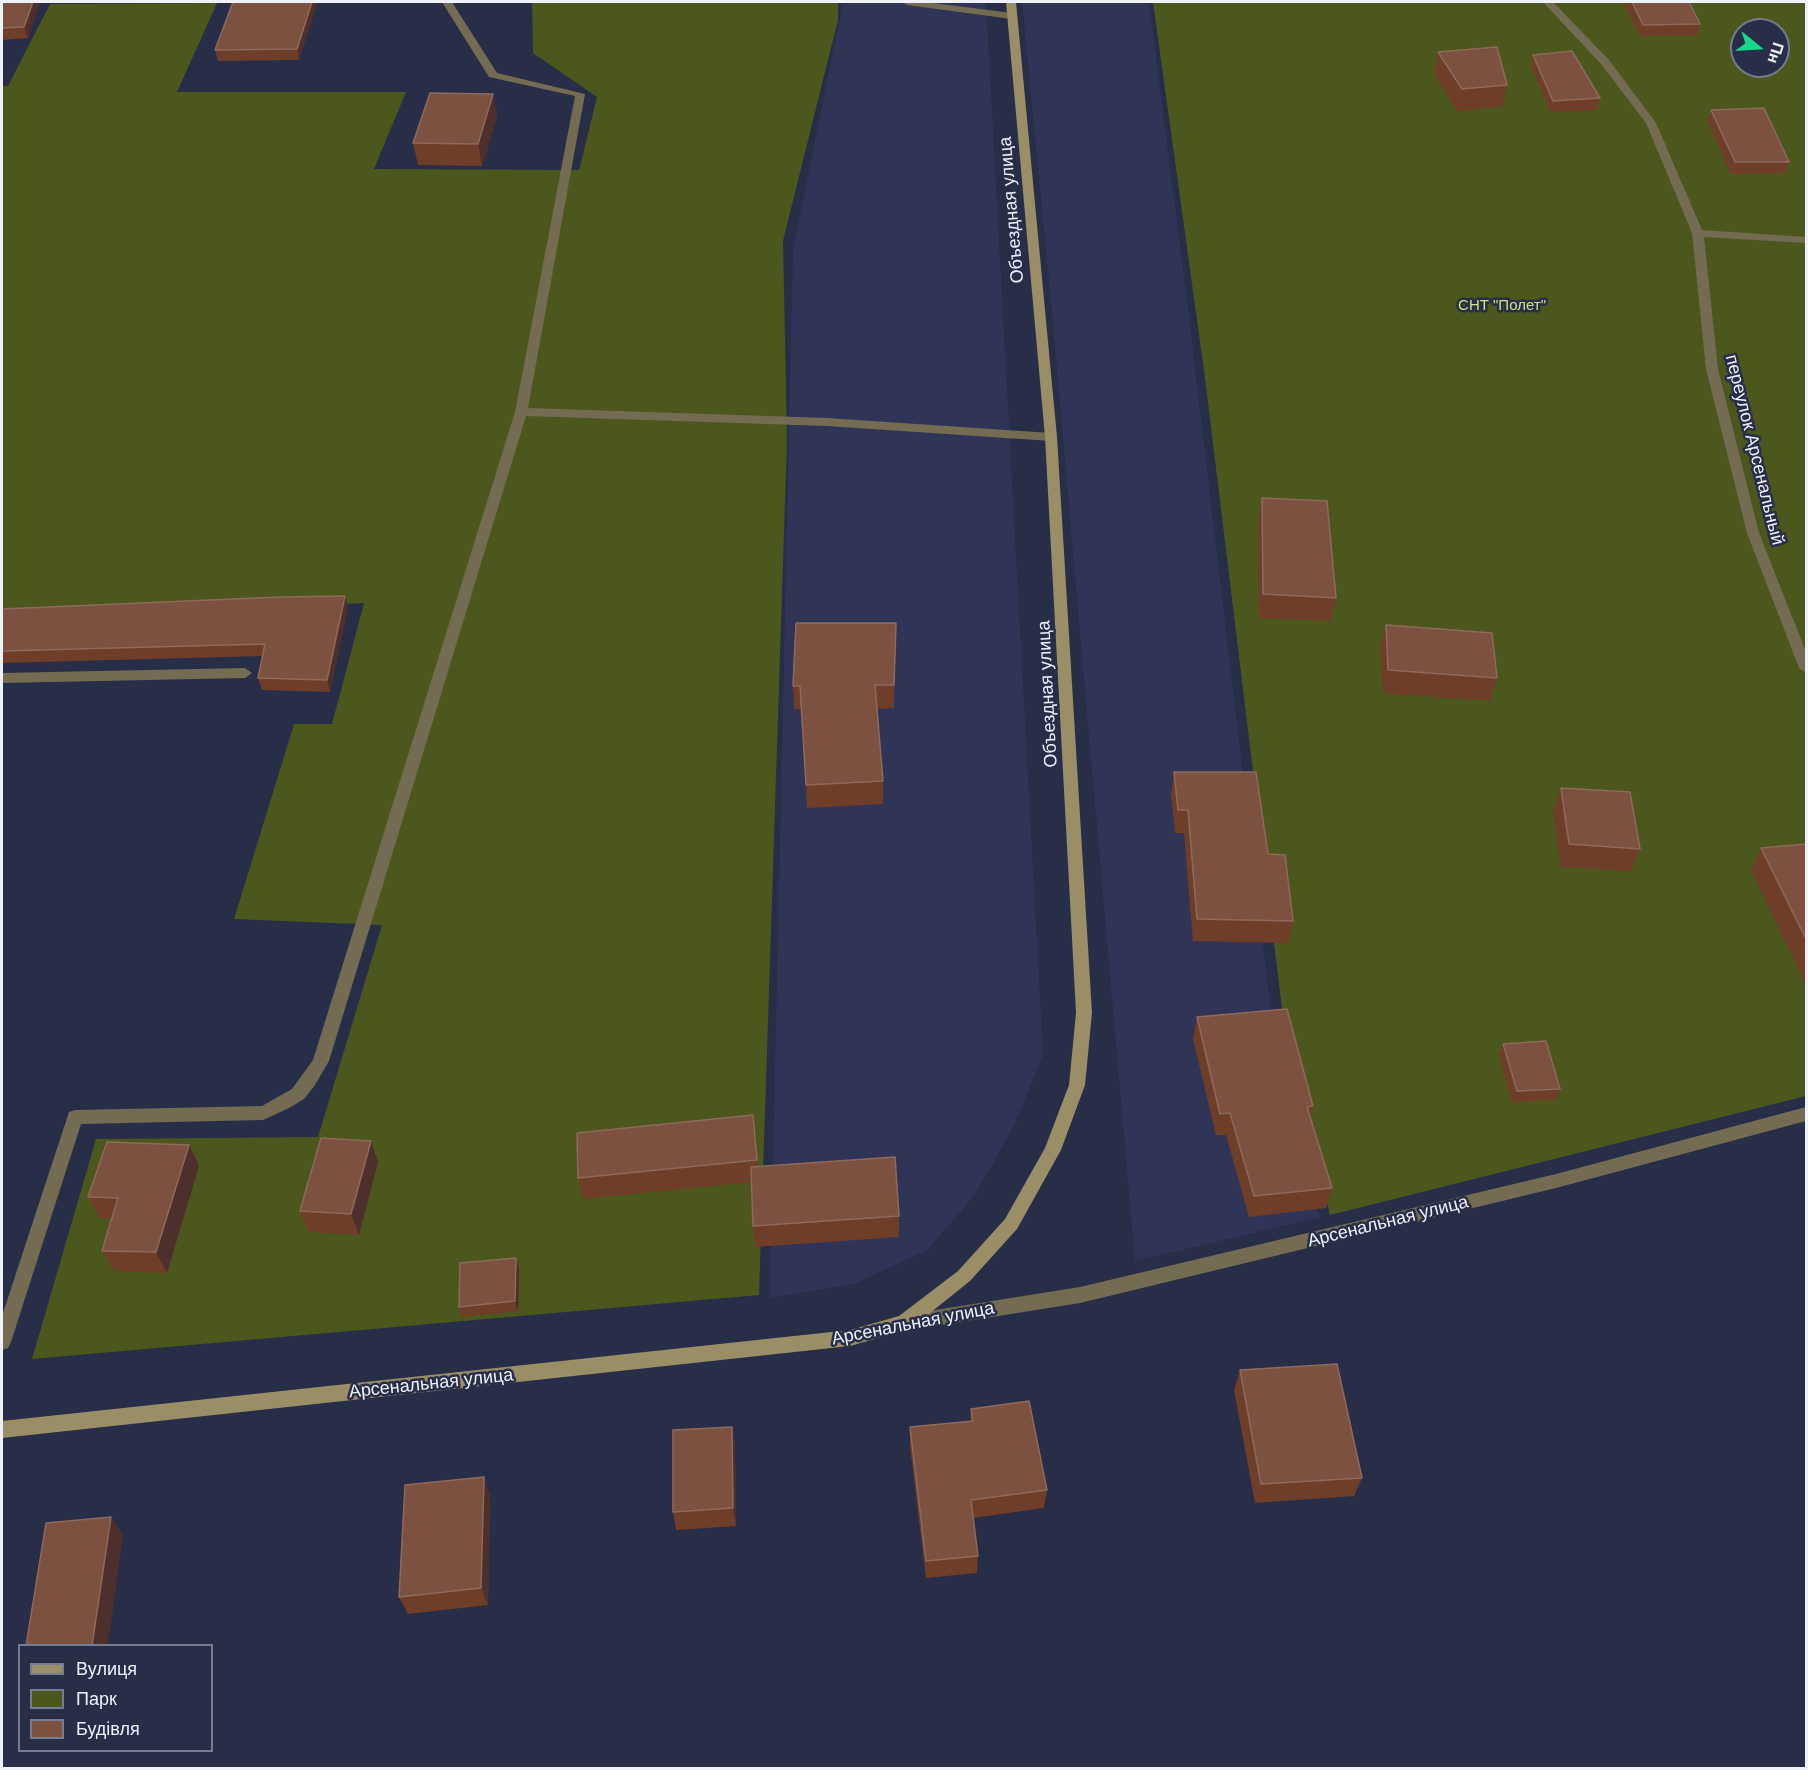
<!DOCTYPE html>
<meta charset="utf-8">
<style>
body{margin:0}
#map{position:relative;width:1808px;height:1770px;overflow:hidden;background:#282d48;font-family:Helvetica,sans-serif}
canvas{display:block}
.frame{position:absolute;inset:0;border:3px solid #eff2fd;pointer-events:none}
.legend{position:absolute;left:18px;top:1644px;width:195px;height:108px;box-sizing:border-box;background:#282d48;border:2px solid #787c90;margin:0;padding:8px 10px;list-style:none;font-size:18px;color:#eff2fd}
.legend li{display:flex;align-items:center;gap:12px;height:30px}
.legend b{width:30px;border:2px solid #787c90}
.north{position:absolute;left:1730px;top:18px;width:60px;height:60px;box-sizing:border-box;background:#282d48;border:2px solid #787c90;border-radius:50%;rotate:108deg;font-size:16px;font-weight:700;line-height:24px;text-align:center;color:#eff2fd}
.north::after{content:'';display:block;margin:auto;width:21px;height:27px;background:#16d989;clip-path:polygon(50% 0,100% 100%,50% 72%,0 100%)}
</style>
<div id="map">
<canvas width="1808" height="1770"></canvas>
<div class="frame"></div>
<ul class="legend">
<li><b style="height:8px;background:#9a8e66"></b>Вулиця</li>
<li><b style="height:16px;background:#4c571d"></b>Парк</li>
<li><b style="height:16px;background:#7c513f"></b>Будівля</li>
</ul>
<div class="north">Пн</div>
</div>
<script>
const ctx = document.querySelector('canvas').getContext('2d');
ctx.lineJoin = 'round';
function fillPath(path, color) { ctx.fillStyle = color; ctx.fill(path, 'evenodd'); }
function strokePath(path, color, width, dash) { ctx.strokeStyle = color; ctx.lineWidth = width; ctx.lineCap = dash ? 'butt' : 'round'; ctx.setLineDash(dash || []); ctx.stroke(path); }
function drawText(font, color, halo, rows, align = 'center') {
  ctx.font = font + ' Helvetica,sans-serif'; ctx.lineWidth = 5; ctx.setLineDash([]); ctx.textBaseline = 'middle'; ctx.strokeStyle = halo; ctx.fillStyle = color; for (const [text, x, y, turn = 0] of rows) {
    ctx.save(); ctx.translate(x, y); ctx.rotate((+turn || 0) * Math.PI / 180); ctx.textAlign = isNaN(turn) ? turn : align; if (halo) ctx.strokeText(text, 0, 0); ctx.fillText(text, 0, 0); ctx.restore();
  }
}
fillPath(new Path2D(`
 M843 2H986L1043 1054 1014 1126 975 1195 927 1250 854 1284 770 1298 793 250Z
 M1022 2H1149L1188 309 1272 1021 1320 1217 1135 1261 1052 312Z`), '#303557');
fillPath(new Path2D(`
 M532 2H838V20L783 241 787 441 759 1295 32 1359 96 1139 318 1137 382 925 234 919 294 724H332L364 603 2 620V86H8L50 4 217 3 177 92H406L374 169 579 170 597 97 533 53Z
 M1153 2H1806V1096L1330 1215 1283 1017 1205 378ZM1742 30H1778V66H1742Z`), '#4c571d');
fillPath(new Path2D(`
 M442 2H452L497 73 585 94 528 408 827 418 1051 433 1057 437 1051 441 827 426 526 416 329 1061 315 1085 304 1099 289 1108 263 1120 81 1124 11 1342 8 1348 2 1350V1316L69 1112 75 1110 262 1106 292 1089 313 1060 515 412 575 96 489 77Z
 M902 2H925L1012 13 1017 16 1012 19 907 5Z
 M1543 2H1553L1609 60 1656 123 1702 230 1806 237V243L1704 237 1718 369 1759 533 1806 652V673L1799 668 1747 533 1706 369 1692 233 1646 123 1601 64Z
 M245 668 252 673 245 678 2 683V673Z`), '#736c53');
fillPath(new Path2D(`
 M1806 1107V1121L1556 1188 1080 1303 904 1331 898 1329 895 1323 898 1317 904 1315 1080 1287 1556 1174Z`), '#736c53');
fillPath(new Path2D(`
 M1006 2H1016L1057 437 1092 1013 1085 1085 1061 1150 1017 1229 970 1281 910 1329 850 1346 2 1438V1421L850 1330 899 1316 958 1271 1005 1219 1045 1148 1069 1085 1076 1013 1045 437Z`), '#9a8e66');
fillPath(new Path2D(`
 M2 2H40L28 38 2 40Z
 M233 2H317L299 60 218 61 215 50Z
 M1623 2H1689L1700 24 1697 36H1640Z
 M1438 52 1507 85 1502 107 1457 111 1434 74Z
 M1533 55 1600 98 1597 110 1550 112 1531 66Z
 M493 94 497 116 482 166 418 165 413 143Z
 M1711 110 1789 162 1785 173 1731 174 1707 121Z
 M1262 498 1336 598 1331 621 1259 618 1258 521Z
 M348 608 330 692 262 690 258 678 262 656 2 663V609Z
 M896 623 894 708 876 709 883 781V804L807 808 802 709H794L793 686Z
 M1386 625 1497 678 1490 701 1383 693 1380 648Z
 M1174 772 1268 854 1293 921 1288 943 1193 941 1184 833H1175L1171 795Z
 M1561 788 1640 849 1631 871 1561 867 1553 811Z
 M1806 844V985L1751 870 1761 848Z
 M1197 1017 1313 1106 1310 1116 1332 1188 1326 1208 1249 1217 1226 1135H1216L1193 1039Z
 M1503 1044 1560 1089 1556 1100 1512 1102 1499 1055Z
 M753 1115 758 1166 899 1216V1237L755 1247 753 1226 751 1182 583 1199 578 1178Z
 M371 1141 378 1162 359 1235 309 1232 300 1211Z
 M189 1145 199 1166 167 1273 114 1271 102 1251 112 1218H100L88 1197Z
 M516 1258 519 1268 518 1311 462 1317 459 1307Z
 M1240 1370 1362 1478 1354 1496 1255 1503 1234 1390Z
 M971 1409 1047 1490 1044 1508 973 1518 978 1556 977 1573 926 1578 910 1446V1427L970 1421Z
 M732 1427 735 1446 736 1526 676 1530 673 1512Z
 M490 1495 488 1605 408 1614 399 1597Z`), '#6f3e28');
fillPath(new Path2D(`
 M33 2H40L28 38 24 27Z
 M312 2H317L318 3 299 60 297 49Z
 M493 94 497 116 482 166 478 144Z
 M345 596 348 608 330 692 327 680Z
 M371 1141 378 1162 359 1235 351 1214Z
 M189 1145 199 1166 167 1273 156 1252Z
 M516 1258 519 1268 518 1311 515 1301Z
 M732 1427 735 1446 736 1526 733 1508Z
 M484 1477 490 1495 488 1605 481 1588Z
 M111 1517 123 1535 108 1646H92Z`), '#4d2f2b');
const building = new Path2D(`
 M2 2H33L24 27 2 28Z
 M233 2H312L297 49 215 50Z
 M1632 2H1689L1700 24 1643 25Z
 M1497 47 1507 85 1462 89 1438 52Z
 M1572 51 1600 98 1553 101 1533 55Z
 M430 93 493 94 478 144 413 143Z
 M1764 108 1789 162H1735L1711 110Z
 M1262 498 1327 501 1336 598 1263 594Z
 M345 596 327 680 258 678 265 644 2 651V609L280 597Z
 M796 623H896L894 685H875L883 781 806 785 800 686H793Z
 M1386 625 1492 633 1497 678 1388 670Z
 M1174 772H1256L1268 854 1285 855 1293 921 1197 919 1188 810H1178Z
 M1561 788 1630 792 1640 849 1569 844Z
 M1806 844V939L1761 848Z
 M1287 1009 1313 1106 1307 1107 1332 1188 1254 1196 1230 1113 1220 1114 1197 1017Z
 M1546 1041 1560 1089 1517 1091 1503 1044Z
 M753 1115 757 1160 578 1178 577 1133Z
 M321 1138 371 1141 351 1214 300 1211Z
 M107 1142 189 1145 156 1252 102 1251 118 1198 88 1197Z
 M895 1157 899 1216 753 1226 751 1167Z
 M516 1258 515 1301 459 1307 460 1263Z
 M1337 1364 1362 1478 1261 1484 1240 1370Z
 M1029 1401 1047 1490 971 1500 978 1556 926 1561 910 1427 973 1421 971 1409Z
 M732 1427 733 1508 673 1512V1430Z
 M484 1477 481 1588 399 1597 405 1485Z
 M111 1517 92 1646H26L46 1523Z`);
fillPath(building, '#7c513f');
strokePath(building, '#8e6a5d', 1.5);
drawText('15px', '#cee189', '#282d48', [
 ["СНТ \"Полет\"",1502,306]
]);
drawText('18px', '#eff2fd', '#282d48', [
 ["Объездная улица",1012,210,-95],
 ["переулок Арсенальный",1754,450,76],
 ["Объездная улица",1048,694,-93],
 ["Арсенальная улица",1388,1222,-14],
 ["Арсенальная улица",913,1324,-11],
 ["Арсенальная улица",431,1384,-6]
]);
</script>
